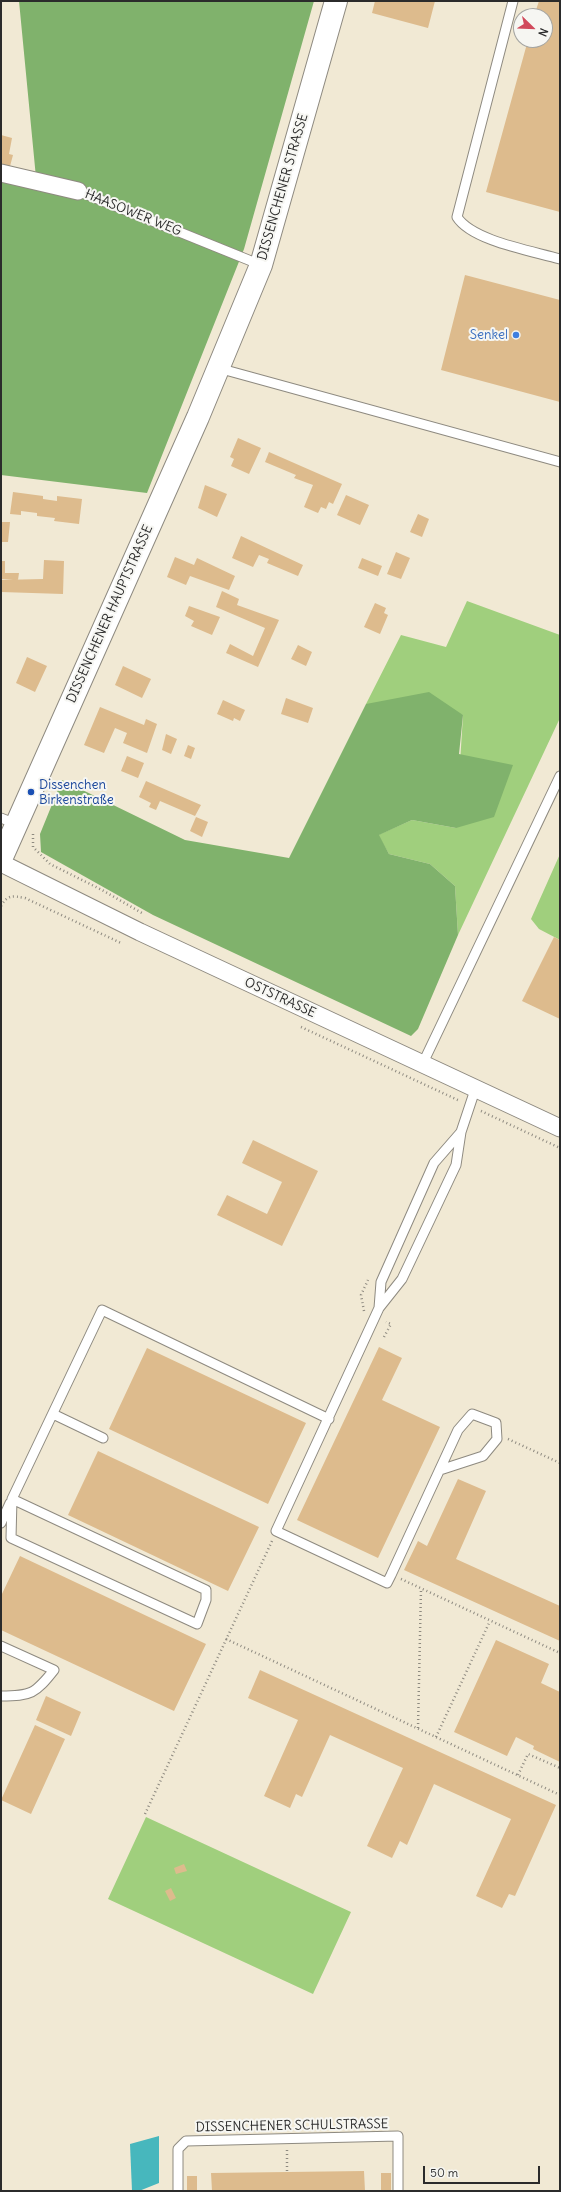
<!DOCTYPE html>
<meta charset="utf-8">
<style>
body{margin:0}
#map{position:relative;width:561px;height:2192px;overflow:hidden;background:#f1e9d4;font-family:Delius,sans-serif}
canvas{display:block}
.frame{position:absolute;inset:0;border:2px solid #2b2b2b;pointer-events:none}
.north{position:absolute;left:513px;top:8px;width:40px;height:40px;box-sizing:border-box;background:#f6f6f2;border:1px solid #a5a5a2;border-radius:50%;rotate:113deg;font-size:11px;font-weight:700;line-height:16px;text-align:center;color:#2b2b2b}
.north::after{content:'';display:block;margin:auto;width:14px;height:18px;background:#d1495b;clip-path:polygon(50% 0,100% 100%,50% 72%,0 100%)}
.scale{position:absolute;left:423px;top:2166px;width:117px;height:18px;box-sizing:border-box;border:2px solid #2b2b2b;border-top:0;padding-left:5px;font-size:12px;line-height:14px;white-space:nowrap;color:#2b2b2b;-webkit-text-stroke:3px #f6f6f2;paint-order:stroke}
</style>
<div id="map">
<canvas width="561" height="2192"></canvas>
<div class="frame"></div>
<div class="north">N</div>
<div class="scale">50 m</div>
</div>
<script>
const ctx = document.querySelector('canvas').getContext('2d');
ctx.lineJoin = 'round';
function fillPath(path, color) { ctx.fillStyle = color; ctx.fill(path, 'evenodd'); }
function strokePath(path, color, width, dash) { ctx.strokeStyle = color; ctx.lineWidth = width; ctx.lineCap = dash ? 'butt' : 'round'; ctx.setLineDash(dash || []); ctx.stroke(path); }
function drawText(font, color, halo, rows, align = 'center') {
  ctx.font = font + ' Delius,sans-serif'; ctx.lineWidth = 4; ctx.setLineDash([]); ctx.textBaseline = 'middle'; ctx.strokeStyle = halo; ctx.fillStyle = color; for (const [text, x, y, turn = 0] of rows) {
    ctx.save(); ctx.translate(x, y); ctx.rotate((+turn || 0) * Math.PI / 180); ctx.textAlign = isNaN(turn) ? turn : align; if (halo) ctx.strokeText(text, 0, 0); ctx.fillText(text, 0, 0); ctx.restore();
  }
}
fillPath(new Path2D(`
 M467 601 560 635V718L458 935 455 886 430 864 389 854 378 835 412 820 456 828 463 715 366 704 401 635 446 647Z
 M560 854V940L539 929 531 919Z
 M146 1817 351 1912 313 1994 108 1899Z`), '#a0cf7d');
fillPath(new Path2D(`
 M19 1H314L244 249 147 493 1 475V179L37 188Z
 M429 692 463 715 459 754 513 765 494 817 456 828 412 820 379 835 389 854 430 864 455 886 458 935 418 1029 411 1036 153 915 41 852 40 834 62 780 185 840 289 858 366 704Z`), '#80b26c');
fillPath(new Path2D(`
 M159 2136V2183L139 2191H132L130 2144Z`), '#47b7bd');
fillPath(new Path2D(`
 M375 1H435L428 28 372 13Z
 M539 1H560V212L486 192 528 40H545V16H534Z
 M1 135 12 138 9 154 13 155 9 170 1 168Z
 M465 275 560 300V402L441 370Z
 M238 438 261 448 249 474 231 466 234 459 230 457Z
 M269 452 342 484 333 504 329 502 326 509 321 507 318 513 304 507 313 485 294 478 296 475 265 462Z
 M205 485 227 494 217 517 198 508Z
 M13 492 43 496V499L57 501V496L82 499 79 524 54 521 55 518 37 516V513L21 511V515L10 514Z
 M346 495 369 505 360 525 337 515Z
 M418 514 429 519 422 537 410 532Z
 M1 522H10L8 542H1Z
 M241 536 303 565 298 576 267 563 269 559 259 555 253 567 232 558Z
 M396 552 410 558 401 579 387 574Z
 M175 557 194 565 197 558 235 576 229 590 190 576 186 585 167 577Z
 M362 558 382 566 378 576 358 568Z
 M44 560 64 561 63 594 1 592V580L43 579Z
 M1 561H5V573H19L18 580 1 579Z
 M222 591 239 599 237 605 279 620 258 667 226 653 230 644 253 656 265 628 216 607Z
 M375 603 386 608 384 613 388 615 380 634 364 627Z
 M189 606 220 617 212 635 191 626 194 621 185 616Z
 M298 645 312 652 306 666 291 659Z
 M27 657 47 666 35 692 16 683Z
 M123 666 151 679 142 698 115 685Z
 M286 698 313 708 308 723 281 714Z
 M223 700 245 710 240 721 234 718 233 721 217 714Z
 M100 707 144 725 146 719 157 724 147 753 123 743 127 733 115 728 104 753 84 745Z
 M166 734 177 739 171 754 162 750Z
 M188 745 195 748 191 759 184 756Z
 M127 756 144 763 138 778 121 771Z
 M146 781 201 805 195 816 160 801 156 810 149 807 151 803 139 797Z
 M196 817 208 822 202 837 190 831Z
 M554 937 560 940V1019L522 1001Z
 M253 1140 318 1171 282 1246 217 1215 227 1195 267 1214 282 1182 242 1163Z
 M379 1347 402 1358 382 1400 440 1427 378 1558 297 1520Z
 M147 1348 306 1423 268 1504 109 1429Z
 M98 1451 259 1527 228 1591 68 1515Z
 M458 1479 486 1491 456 1559 560 1606V1641L404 1570 418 1541 427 1546Z
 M20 1556 206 1644 174 1711 1 1630V1596Z
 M496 1640 549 1664 541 1683 560 1692V1762L533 1749 534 1746 516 1737 507 1756 454 1732Z
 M260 1670 556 1805 515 1896 509 1894 502 1908 476 1896 511 1819 434 1784 407 1845 400 1841 392 1858 367 1846 403 1768 330 1735 302 1797 296 1794 290 1808 264 1796 298 1720 248 1698Z
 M46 1696 81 1712 71 1736 36 1720Z
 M35 1725 65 1739 31 1814 1 1800Z
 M184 1864 187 1871 176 1874 174 1868Z
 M171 1888 176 1898 170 1901 165 1891Z
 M364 2171 365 2191H212L211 2173Z
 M381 2173H391V2191H381Z
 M187 2176H197V2191H187Z`), '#ddbb8d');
const service = new Path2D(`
 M513 1 457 217C472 241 533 251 560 259
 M78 191 261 265
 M218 368 560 462
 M1 818 16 824
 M422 1065 560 776
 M379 1308 381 1282 434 1163 461 1132
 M53 1414 103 1438
 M440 1470 483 1456 497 1439 496 1423 472 1414 458 1430 391 1575 387 1583 276 1531 379 1308 402 1279 456 1165 461 1132 475 1090
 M12 1499 11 1538 197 1624 206 1600V1590L12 1499 102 1310 329 1419
 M1 1523 10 1503
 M1 1646 54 1670C35 1694 31 1696 1 1696
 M178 2191V2149L186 2141 398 2136V2191`);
const minor = new Path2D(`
 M1 173 78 191
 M1 863 140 932 560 1128`);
const secondary = new Path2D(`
 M1 859 198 417 261 265 336 1`);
strokePath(service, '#8e8a80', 11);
strokePath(minor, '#8e8a80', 19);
strokePath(secondary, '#8e8a80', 24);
strokePath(new Path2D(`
 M33 834V847L50 864 102 890 142 913
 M1 906C8 894 13 896 25 898L121 943
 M301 1027 460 1101
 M481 1111 560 1148
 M364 1311 361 1295 368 1280
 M384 1337 391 1324 386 1322
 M508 1439 560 1463
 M401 1579 560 1653
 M226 1639 560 1795
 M418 1728 421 1589
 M436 1737 490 1621
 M518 1775 528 1754 560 1768
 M145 1814 272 1541
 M287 2150V2172`), '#8e8a80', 2.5, [1, 3]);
strokePath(service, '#fff', 9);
strokePath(minor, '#fff', 17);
strokePath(secondary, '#fff', 22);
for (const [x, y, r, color] of [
 [516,335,4,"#3f7fe0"],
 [31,792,4,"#1a4fb4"]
]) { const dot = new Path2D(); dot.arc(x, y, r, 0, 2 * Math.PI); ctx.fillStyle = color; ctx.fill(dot); strokePath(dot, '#f6f6f2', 1.5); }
drawText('13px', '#2b2b2b', '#f6f6f2', [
 ["DISSENCHENER STRASSE",283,187,-74],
 ["HAASOWER WEG",133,213,22],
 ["DISSENCHENER HAUPTSTRASSE",110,614,-66],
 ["OSTSTRASSE",280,998,25],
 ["DISSENCHENER SCHULSTRASSE",292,2126,-1]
]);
drawText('13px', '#366cbe', '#f6f6f2', [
 ["Senkel",508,335]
], 'right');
drawText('13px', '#164399', '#f6f6f2', [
 ["Dissenchen",39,785],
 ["Birkenstraße",39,800]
], 'left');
</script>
